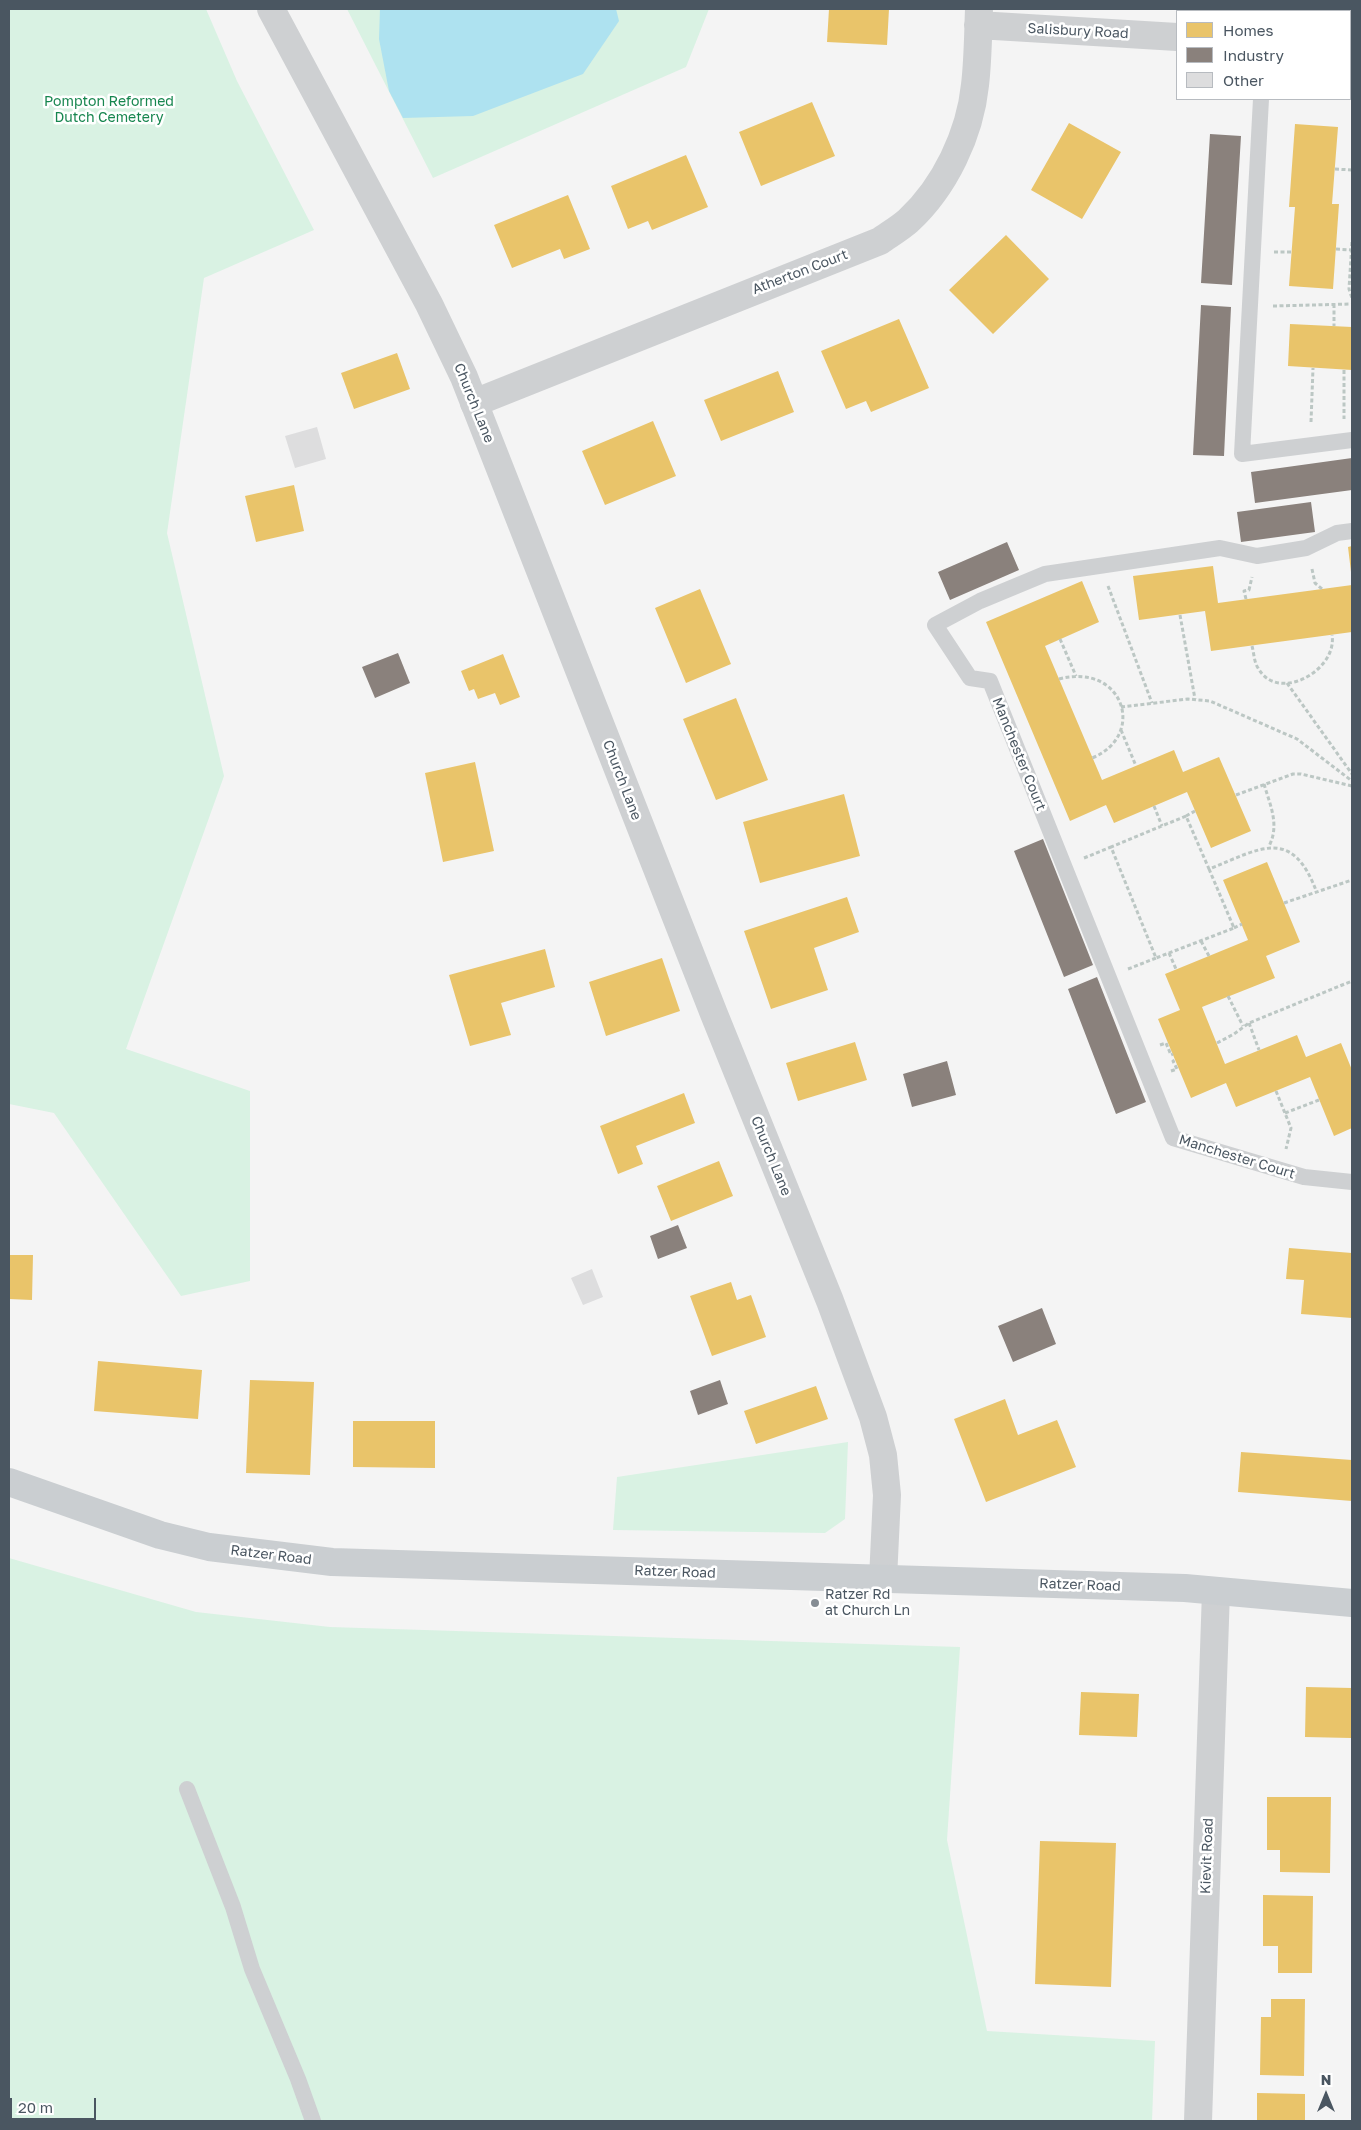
<!DOCTYPE html>
<style>
body{margin:0}
#map{position:relative;width:1361px;height:2130px;overflow:hidden;background:#f4f4f4;font-family:"Golos Text",sans-serif}
canvas{display:block}
.frame{position:absolute;inset:0;border:10px solid #4a5661;pointer-events:none}
.legend{position:absolute;left:1176px;top:10px;width:175px;height:90px;box-sizing:border-box;background:#fff;border:1px solid #b7bbc0;margin:0;padding:6px 9px;list-style:none;font-size:15px;color:#4a5661}
.legend li{display:flex;align-items:center;gap:10px;height:25px}
.legend b{width:25px;border:1px solid #b7bbc0}
.north{position:absolute;left:1301px;top:2070px;width:50px;height:50px;-webkit-text-stroke:4px #fff;paint-order:stroke;rotate:0deg;font-size:14px;font-weight:700;line-height:20px;text-align:center;color:#4a5661}
.north::after{content:'';display:block;margin:auto;width:18px;height:22px;background:#4a5661;clip-path:polygon(50% 0,100% 100%,50% 72%,0 100%)}
.scale{position:absolute;left:10px;top:2098px;width:86px;height:22px;box-sizing:border-box;border:2px solid #4a5661;border-top:0;padding-left:6px;font-size:15px;line-height:18px;white-space:nowrap;color:#4a5661;-webkit-text-stroke:4px #fff;paint-order:stroke}
</style>
<div id="map">
<canvas width="1361" height="2130"></canvas>
<div class="frame"></div>
<ul class="legend">
<li><b style="height:14px;background:#e9c46a"></b>Homes</li>
<li><b style="height:14px;background:#8a817c"></b>Industry</li>
<li><b style="height:14px;background:#ddddde"></b>Other</li>
</ul>
<div class="north">N</div>
<div class="scale">20 m</div>
</div>
<script>
const ctx = document.querySelector('canvas').getContext('2d');
ctx.lineJoin = 'round';
function fillPath(path, color) { ctx.fillStyle = color; ctx.fill(path, 'evenodd'); }
function strokePath(path, color, width, dash) { ctx.strokeStyle = color; ctx.lineWidth = width; ctx.lineCap = dash ? 'butt' : 'round'; ctx.setLineDash(dash || []); ctx.stroke(path); }
function drawText(font, color, halo, rows, align = 'center') {
  ctx.font = font + ' "Golos Text",sans-serif'; ctx.lineWidth = 5; ctx.setLineDash([]); ctx.textBaseline = 'middle'; ctx.strokeStyle = halo; ctx.fillStyle = color; for (const [text, x, y, turn = 0] of rows) {
    ctx.save(); ctx.translate(x, y); ctx.rotate((+turn || 0) * Math.PI / 180); ctx.textAlign = isNaN(turn) ? turn : align; if (halo) ctx.strokeText(text, 0, 0); ctx.fillText(text, 0, 0); ctx.restore();
  }
}
fillPath(new Path2D(`
 M9 9H206L237 81 314 230 204 278 167 533 224 776 126 1049 250 1091V1281L181 1296 54 1113 9 1104Z
 M347 9H709L686 67 433 178Z
 M848 1442 845 1519 825 1533 613 1530 617 1477Z
 M9 1558 196 1612 330 1627 960 1647 947 1840 987 2031 1155 2041 1152 2121H9Z`), '#d9f2e3');
fillPath(new Path2D(`
 M380 9H616L619 21 583 74 473 116 403 118 389 91 379 39Z`), '#aee2f0');
fillPath(new Path2D(`
 M829 9H889L887 45 827 42Z
 M812 102 835 156 761 186 739 132Z
 M1069 123 1121 152 1082 219 1031 190Z
 M1295 124 1338 127 1332 204H1339L1333 289 1289 286 1295 207H1289Z
 M686 155 708 207 652 230 648 221 628 229 611 186Z
 M568 195 590 249 564 259 560 249 512 268 494 225Z
 M1006 235 1049 279 993 334 949 290Z
 M899 319 929 388 871 412 866 401 846 409 821 351Z
 M1290 324 1352 327V370L1288 366Z
 M397 353 410 389 354 409 341 373Z
 M778 371 794 412 721 441 704 400Z
 M653 421 676 476 605 505 582 451Z
 M294 485 304 531 256 542 245 496Z
 M1352 546V572H1351L1348 547Z
 M1213 566 1218 603 1352 585V632L1211 651 1205 611 1139 620 1133 576Z
 M1082 581 1099 622 1045 646 1102 780 1174 750 1183 772 1219 757 1251 831 1211 848 1187 792 1114 823 1106 805 1070 821 986 622Z
 M700 589 731 664 686 683 655 608Z
 M503 654 520 697 500 705 495 693 478 699 474 689 469 691 461 671Z
 M736 698 768 780 716 800 683 719Z
 M475 762 494 851 443 862 425 773Z
 M844 794 860 856 760 883 743 822Z
 M1267 862 1300 942 1266 956 1275 978 1202 1007 1225 1064 1297 1035 1306 1057 1341 1043 1352 1070V1128L1334 1136 1310 1077 1236 1107 1226 1083 1191 1098 1158 1019 1180 1010 1165 974 1248 940 1223 880Z
 M847 897 859 932 814 948 828 990 771 1009 744 931Z
 M545 949 555 987 501 1003 511 1035 470 1046 449 975Z
 M662 958 680 1011 606 1036 589 982Z
 M855 1042 867 1080 798 1101 786 1063Z
 M684 1093 695 1123 636 1146 643 1164 618 1174 600 1126Z
 M719 1161 733 1196 671 1221 657 1186Z
 M1289 1248 1352 1253V1318L1301 1314 1304 1280 1286 1279Z
 M9 1255H33L32 1300 9 1299Z
 M731 1282 737 1300 751 1295 766 1337 712 1356 690 1296Z
 M98 1361 202 1370 198 1419 94 1411Z
 M250 1380 314 1382 310 1475 246 1473Z
 M816 1386 828 1419 756 1444 744 1411Z
 M1005 1399 1018 1435 1057 1420 1076 1467 986 1502 954 1419Z
 M353 1421H435V1468L353 1467Z
 M1241 1452 1352 1460V1501L1238 1492Z
 M1306 1687 1352 1688 1351 1738 1305 1737Z
 M1081 1692 1139 1694 1137 1737 1079 1735Z
 M1267 1797H1331L1330 1873 1280 1872V1850H1267Z
 M1040 1841 1116 1843 1111 1987 1035 1984Z
 M1263 1895 1313 1896 1312 1973H1278V1946H1263Z
 M1271 1999H1305L1304 2076 1260 2075 1261 2017H1271Z
 M1257 2093 1305 2094V2121H1257Z`), '#e9c46a');
fillPath(new Path2D(`
 M1210 134 1241 136 1232 285 1201 283Z
 M1201 305 1231 307 1224 456 1193 455Z
 M1352 458V490L1255 503 1251 472Z
 M1311 502 1315 532 1241 542 1237 512Z
 M1007 542 1019 570 950 600 938 572Z
 M398 653 410 683 375 698 362 667Z
 M1043 839 1093 965 1064 977 1014 851Z
 M1097 977 1146 1102 1116 1114 1068 989Z
 M947 1061 956 1095 912 1107 903 1074Z
 M678 1225 687 1248 658 1259 650 1236Z
 M1042 1308 1056 1344 1013 1362 998 1326Z
 M720 1380 728 1404 698 1415 690 1391Z`), '#8a817c');
fillPath(new Path2D(`
 M317 427 326 459 295 468 285 436Z
 M592 1269 603 1297 583 1305 571 1278Z`), '#ddddde');
strokePath(new Path2D(`
 M1335 169 1352 170
 M1352 242 1349 289 1352 298
 M1336 249 1352 250
 M1274 252H1291
 M1334 304V326
 M1273 306 1352 304
 M1344 370V419
 M1311 422 1313 368
 M1312 569 1315 583 1322 589
 M1108 586 1152 703
 M1246 599 1244 591 1249 590 1252 577
 M1180 615 1195 699
 M1060 639 1076 676
 M1252 646C1254 653 1254 662 1258 668 1278 704 1338 670 1332 635
 M1059 679C1124 662 1147 736 1092 758
 M1287 683 1352 774
 M1121 707 1188 699 1210 701 1297 739 1352 781
 M1121 730 1136 766
 M1264 784C1270 805 1280 825 1269 846
 M1236 795 1293 774H1301L1352 786
 M1154 806 1162 826
 M1186 816 1195 811
 M1084 858 1111 847
 M1209 869 1234 928 1156 958 1111 847 1186 816 1209 869C1260 849 1292 825 1317 893
 M1284 903 1352 880
 M1234 928 1242 924
 M1201 941 1209 956
 M1169 953 1176 969
 M1128 969 1156 958
 M1228 996 1243 1026
 M1249 1023 1259 1050
 M1217 1043 1234 1034 1249 1023 1352 981
 M1160 1045 1166 1043 1171 1055 1173 1054
 M1171 1071 1177 1069 1173 1061 1175 1060
 M1276 1091 1291 1128 1286 1149
 M1285 1113 1319 1100`), '#bcc7c4', 3, [4, 2.5]);
strokePath(new Path2D(`
 M1262 9V11
 M1261 99 1242 454 1352 440
 M1352 531 1337 533 1306 548 1257 556 1220 548 1045 574 980 601 935 625 970 678 990 681 1173 1138 1304 1177 1352 1182
 M187 1789 233 1907 252 1969 298 2079 313 2121`), '#ced0d2', 16);
strokePath(new Path2D(`
 M978 25 1177 37
 M1350 47H1352
 M474 403 880 241C890 234 900 228 908 221 945 187 970 134 975 85 978 60 978 34 979 9
 M1198 2121 1216 1591`), '#ced0d2', 28);
strokePath(new Path2D(`
 M271 9 429 304 464 377 714 1014 830 1301 873 1417 883 1455 887 1495 883 1579`), '#ced0d2', 28);
strokePath(new Path2D(`
 M9 1482 160 1535 209 1547 332 1562 1185 1588 1352 1603`), '#caced1', 28);
for (const [x, y, r, color] of [
 [815,1603,5,"#868d94"]
]) { const dot = new Path2D(); dot.arc(x, y, r, 0, 2 * Math.PI); ctx.fillStyle = color; ctx.fill(dot); strokePath(dot, '#fff', 2); }
drawText('14px', '#4a5661', '#fff', [
 ["Salisbury Road",1078,31,3],
 ["Atherton Court",800,272,-21],
 ["Church Lane",474,403,68],
 ["Manchester Court",1019,754,68],
 ["Church Lane",622,780,69],
 ["Church Lane",771,1156,68],
 ["Manchester Court",1237,1157,17],
 ["Ratzer Road",271,1555,7],
 ["Ratzer Road",675,1572,2],
 ["Ratzer Road",1080,1585,2],
 ["Kievit Road",1207,1856,-88]
]);
drawText('14px', '#17864f', '#fff', [
 ["Pompton Reformed",109,102],
 ["Dutch Cemetery",109,118]
]);
drawText('14px', '#4a5661', '#fff', [
 ["Ratzer Rd",825,1595],
 ["at Church Ln",825,1611]
], 'left');
</script>
